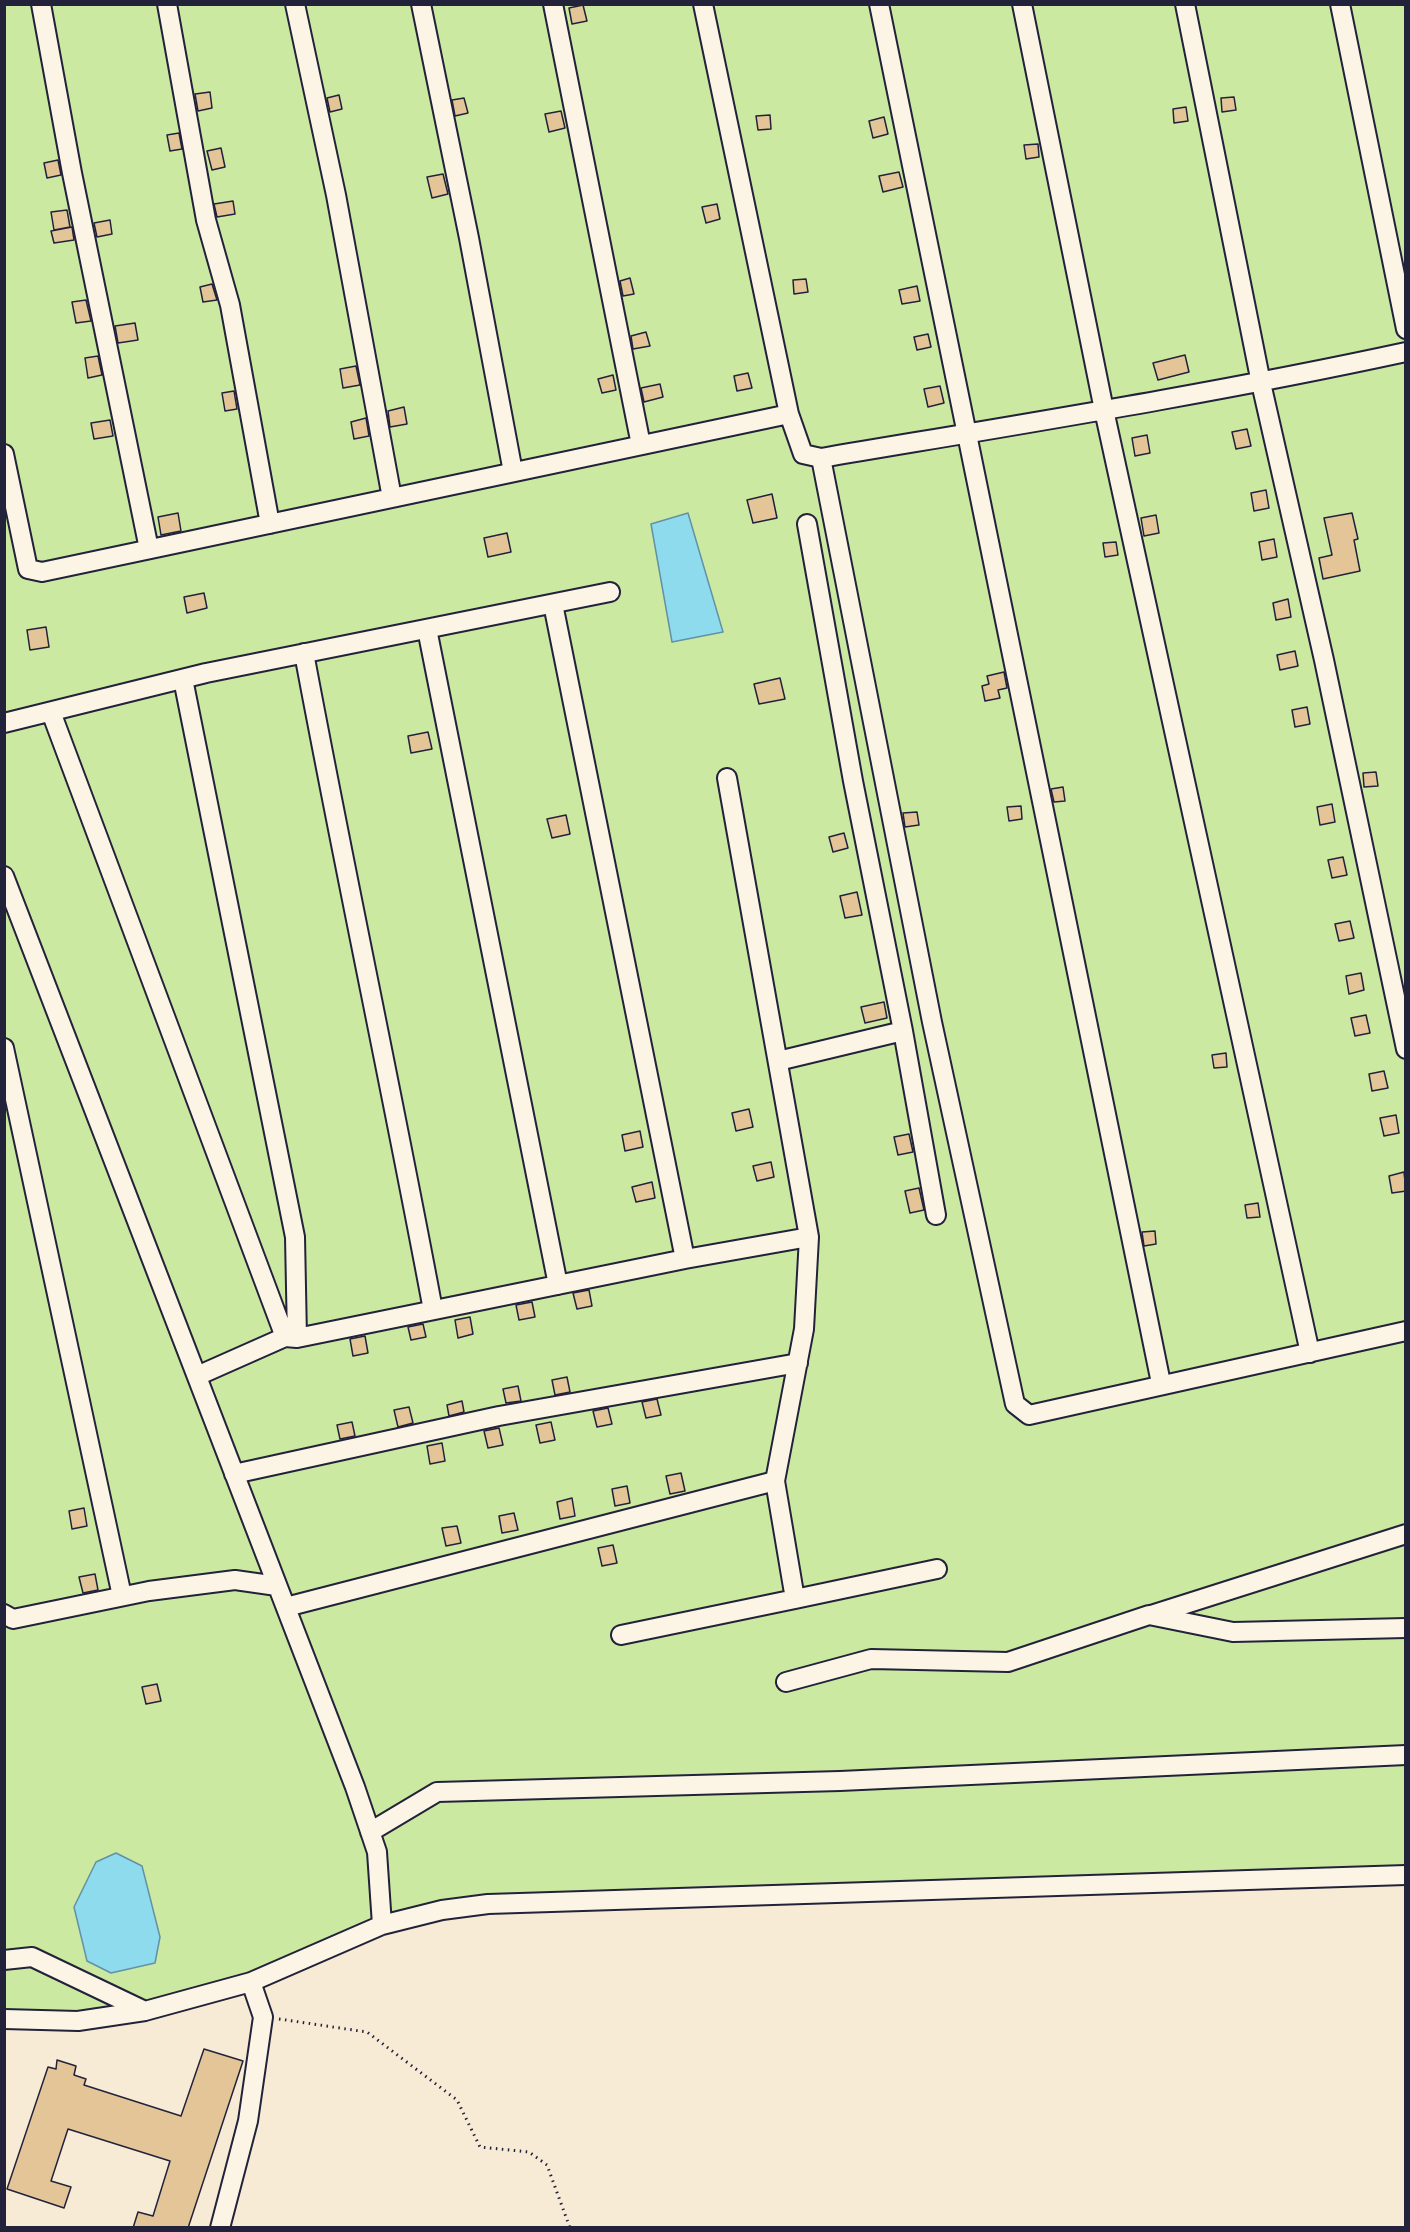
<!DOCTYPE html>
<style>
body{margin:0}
#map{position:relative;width:1410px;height:2232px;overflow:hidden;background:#f7ebd5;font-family:"Balsamiq Sans",sans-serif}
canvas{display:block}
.frame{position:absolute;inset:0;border:6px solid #22223b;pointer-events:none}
</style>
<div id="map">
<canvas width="1410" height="2232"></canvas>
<div class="frame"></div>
</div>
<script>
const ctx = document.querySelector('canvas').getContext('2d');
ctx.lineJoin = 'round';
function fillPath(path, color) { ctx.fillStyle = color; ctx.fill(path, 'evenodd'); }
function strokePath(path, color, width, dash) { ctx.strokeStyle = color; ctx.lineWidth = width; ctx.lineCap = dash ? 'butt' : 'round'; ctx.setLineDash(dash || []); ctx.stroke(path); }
fillPath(new Path2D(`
 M5 5H1405V1875L442 1910 145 2011 5 2019Z`), '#cbe9a0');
const water = new Path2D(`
 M688 513 723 632 672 642 651 524Z
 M116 1853 142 1866 160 1937 155 1963 111 1973 87 1961 74 1907 96 1862Z`);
fillPath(water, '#8edbed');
strokePath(water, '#6391a6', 1.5);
const building = new Path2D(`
 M583 5 587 21 572 24 569 8Z
 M210 92 212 108 198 111 195 94Z
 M339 95 342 109 330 112 327 98Z
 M1234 97 1236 110 1222 112 1221 98Z
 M464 98 468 113 455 116 452 100Z
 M1186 107 1188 121 1174 123 1173 109Z
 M561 111 565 128 549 132 545 114Z
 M770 115 771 129 758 130 756 116Z
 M884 117 888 134 873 138 869 121Z
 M179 133 182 149 170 151 167 135Z
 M1038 144 1039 157 1026 159 1024 145Z
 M221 148 225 167 212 170 207 151Z
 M58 160 61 175 47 178 44 163Z
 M899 172 903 187 883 192 879 176Z
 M443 174 448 194 432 198 427 177Z
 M233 201 235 214 217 217 214 204Z
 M717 204 720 219 706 223 702 207Z
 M67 210 70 227 54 230 51 212Z
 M110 220 112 234 97 237 94 223Z
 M72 227 74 240 54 243 51 231Z
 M630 278 634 294 623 296 620 281Z
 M806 279 808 292 794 294 793 280Z
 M212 284 217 300 203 302 200 287Z
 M917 286 920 301 902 304 899 290Z
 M86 300 91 321 76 323 72 302Z
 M135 323 138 340 118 343 115 326Z
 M646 332 650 346 633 349 631 336Z
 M928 334 931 347 917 350 914 337Z
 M1185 355 1189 372 1158 380 1153 363Z
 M98 356 102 375 88 378 85 358Z
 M356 366 360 385 343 388 340 369Z
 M748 373 752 388 737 391 734 376Z
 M613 375 616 390 602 393 598 379Z
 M660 384 663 397 644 402 641 388Z
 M940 386 944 403 928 407 924 389Z
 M234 391 237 409 225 411 222 393Z
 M404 407 407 424 390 427 388 411Z
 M366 418 369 436 354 439 351 422Z
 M110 420 113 436 94 439 91 423Z
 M1247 429 1251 446 1236 449 1232 432Z
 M1147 435 1150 453 1135 456 1132 438Z
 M1266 490 1269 508 1254 511 1251 493Z
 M772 494 777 518 753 523 747 500Z
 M178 513 181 531 161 535 158 517Z
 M1352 513 1358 539 1354 540 1360 571 1323 579 1319 558 1332 555 1324 518Z
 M1156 515 1159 533 1144 536 1141 518Z
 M507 533 511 552 488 557 484 538Z
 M1274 539 1277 557 1262 560 1259 542Z
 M1116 542 1118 555 1105 557 1103 543Z
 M204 593 207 608 187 613 184 597Z
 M1288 599 1291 617 1276 620 1273 603Z
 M46 627 49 647 30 650 27 630Z
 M1295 651 1298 666 1280 670 1277 655Z
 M1004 672 1007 688 998 690 1000 698 985 701 982 686 989 684 987 676Z
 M780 678 785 699 759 704 754 684Z
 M1307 707 1310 724 1295 727 1292 710Z
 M428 732 432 749 411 753 408 736Z
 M1376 772 1378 786 1364 787 1363 773Z
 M1063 787 1065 801 1054 802 1051 789Z
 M1332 804 1335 822 1320 825 1317 807Z
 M1021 806 1022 819 1009 821 1007 807Z
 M917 812 919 825 905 827 903 813Z
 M566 815 570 834 552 838 547 819Z
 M844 833 848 848 833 852 829 837Z
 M1343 857 1347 875 1332 878 1328 860Z
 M857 892 862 915 845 918 840 896Z
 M1350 921 1354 938 1339 941 1335 924Z
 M1361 973 1364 990 1349 994 1346 976Z
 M884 1002 887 1018 865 1023 861 1007Z
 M1366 1015 1370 1033 1355 1036 1351 1018Z
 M1226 1053 1227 1067 1214 1068 1212 1055Z
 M1384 1071 1388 1088 1372 1091 1369 1074Z
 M749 1109 753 1127 736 1131 732 1113Z
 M1396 1115 1399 1133 1384 1136 1380 1118Z
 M640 1131 643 1147 625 1151 622 1135Z
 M909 1134 913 1152 898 1155 894 1137Z
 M771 1162 774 1177 757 1181 753 1166Z
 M1404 1172 1406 1191 1392 1193 1389 1176Z
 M652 1182 655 1198 636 1202 632 1187Z
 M919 1188 924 1210 910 1213 905 1191Z
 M1258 1203 1260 1217 1247 1218 1245 1205Z
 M1155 1231 1156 1244 1144 1246 1142 1232Z
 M589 1290 592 1306 577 1309 573 1293Z
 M532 1302 535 1317 519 1320 516 1305Z
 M470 1317 473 1334 458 1338 455 1320Z
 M423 1324 426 1337 411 1340 408 1327Z
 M365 1336 368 1353 353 1356 350 1339Z
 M567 1377 570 1392 555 1395 552 1380Z
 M518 1386 521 1401 506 1403 503 1389Z
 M657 1399 661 1415 646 1418 642 1402Z
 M462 1401 464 1412 449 1416 447 1405Z
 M409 1407 413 1423 398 1427 394 1410Z
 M608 1408 612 1424 597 1427 593 1411Z
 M352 1422 355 1436 340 1439 337 1425Z
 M551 1422 555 1440 540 1443 536 1425Z
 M499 1428 503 1445 488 1448 484 1431Z
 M442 1443 445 1461 430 1464 427 1446Z
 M681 1473 685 1491 670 1494 666 1476Z
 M627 1486 630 1503 615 1506 612 1489Z
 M572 1498 575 1516 560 1519 557 1502Z
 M84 1508 87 1526 72 1529 69 1511Z
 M514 1513 518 1530 502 1533 499 1516Z
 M457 1526 461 1543 446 1546 442 1528Z
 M613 1545 617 1563 602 1566 598 1548Z
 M95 1574 98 1590 83 1593 79 1577Z
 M157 1684 161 1701 146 1704 142 1687Z
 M204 2049 243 2061 188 2228H133L138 2212 153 2216 170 2161 68 2129 51 2181 71 2187 64 2208 7 2189 48 2067 56 2069 57 2060 76 2066 74 2075 86 2079 84 2085 181 2116Z`);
fillPath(building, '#e3c597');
strokePath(building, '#22223b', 1.5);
const minor = new Path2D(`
 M41 4 72 173 149 549
 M167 4 206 220 230 305 270 524
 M295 4 336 195 392 498
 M421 4 469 238 513 472
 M553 4 641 445
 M703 4 789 414 803 454 821 458C1016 425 1212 394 1406 352
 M879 4 1161 1383
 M1022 4 1104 410 1310 1353
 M1185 4 1261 383 1324 660 1406 1049
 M1340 4 1406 329
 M4 454 28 569 42 572 789 414
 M821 458 932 1022 1015 1404 1029 1415 1406 1331
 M807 524 853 781 903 1031
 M553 604 685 1259
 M427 629 558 1285
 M304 653C345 873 392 1091 433 1310
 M183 679 295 1237 297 1338
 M51 712 285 1337
 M4 723 206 673 610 592
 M727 778 809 1237
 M4 876 355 1787 377 1852 382 1925
 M4 1048 122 1596
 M778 1061 903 1031 936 1215
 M197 1376 285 1337 297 1338 685 1259 809 1237 804 1329 775 1481 286 1607
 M234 1474 499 1416 798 1363
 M795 1599 937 1569
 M4 1614 13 1619 149 1591 235 1580 277 1586
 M1151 1615 1406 1534
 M621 1635 795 1599 775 1481
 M786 1682 871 1659 1008 1662 1149 1615 1233 1632 1406 1628
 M370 1832 437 1792 840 1781 1406 1755
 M4 1960 32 1957 145 2011
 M4 2019 78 2021 145 2011 251 1982 382 1925 442 1910 488 1904 1406 1875
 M220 2228 248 2121 263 2017 251 1982`);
strokePath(minor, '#22223b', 22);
strokePath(new Path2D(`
 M279 2019 367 2032 457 2100 480 2147 529 2152 547 2165 570 2228`), '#22223b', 3, [1.5, 4.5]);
strokePath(minor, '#fcf5e5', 18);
</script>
